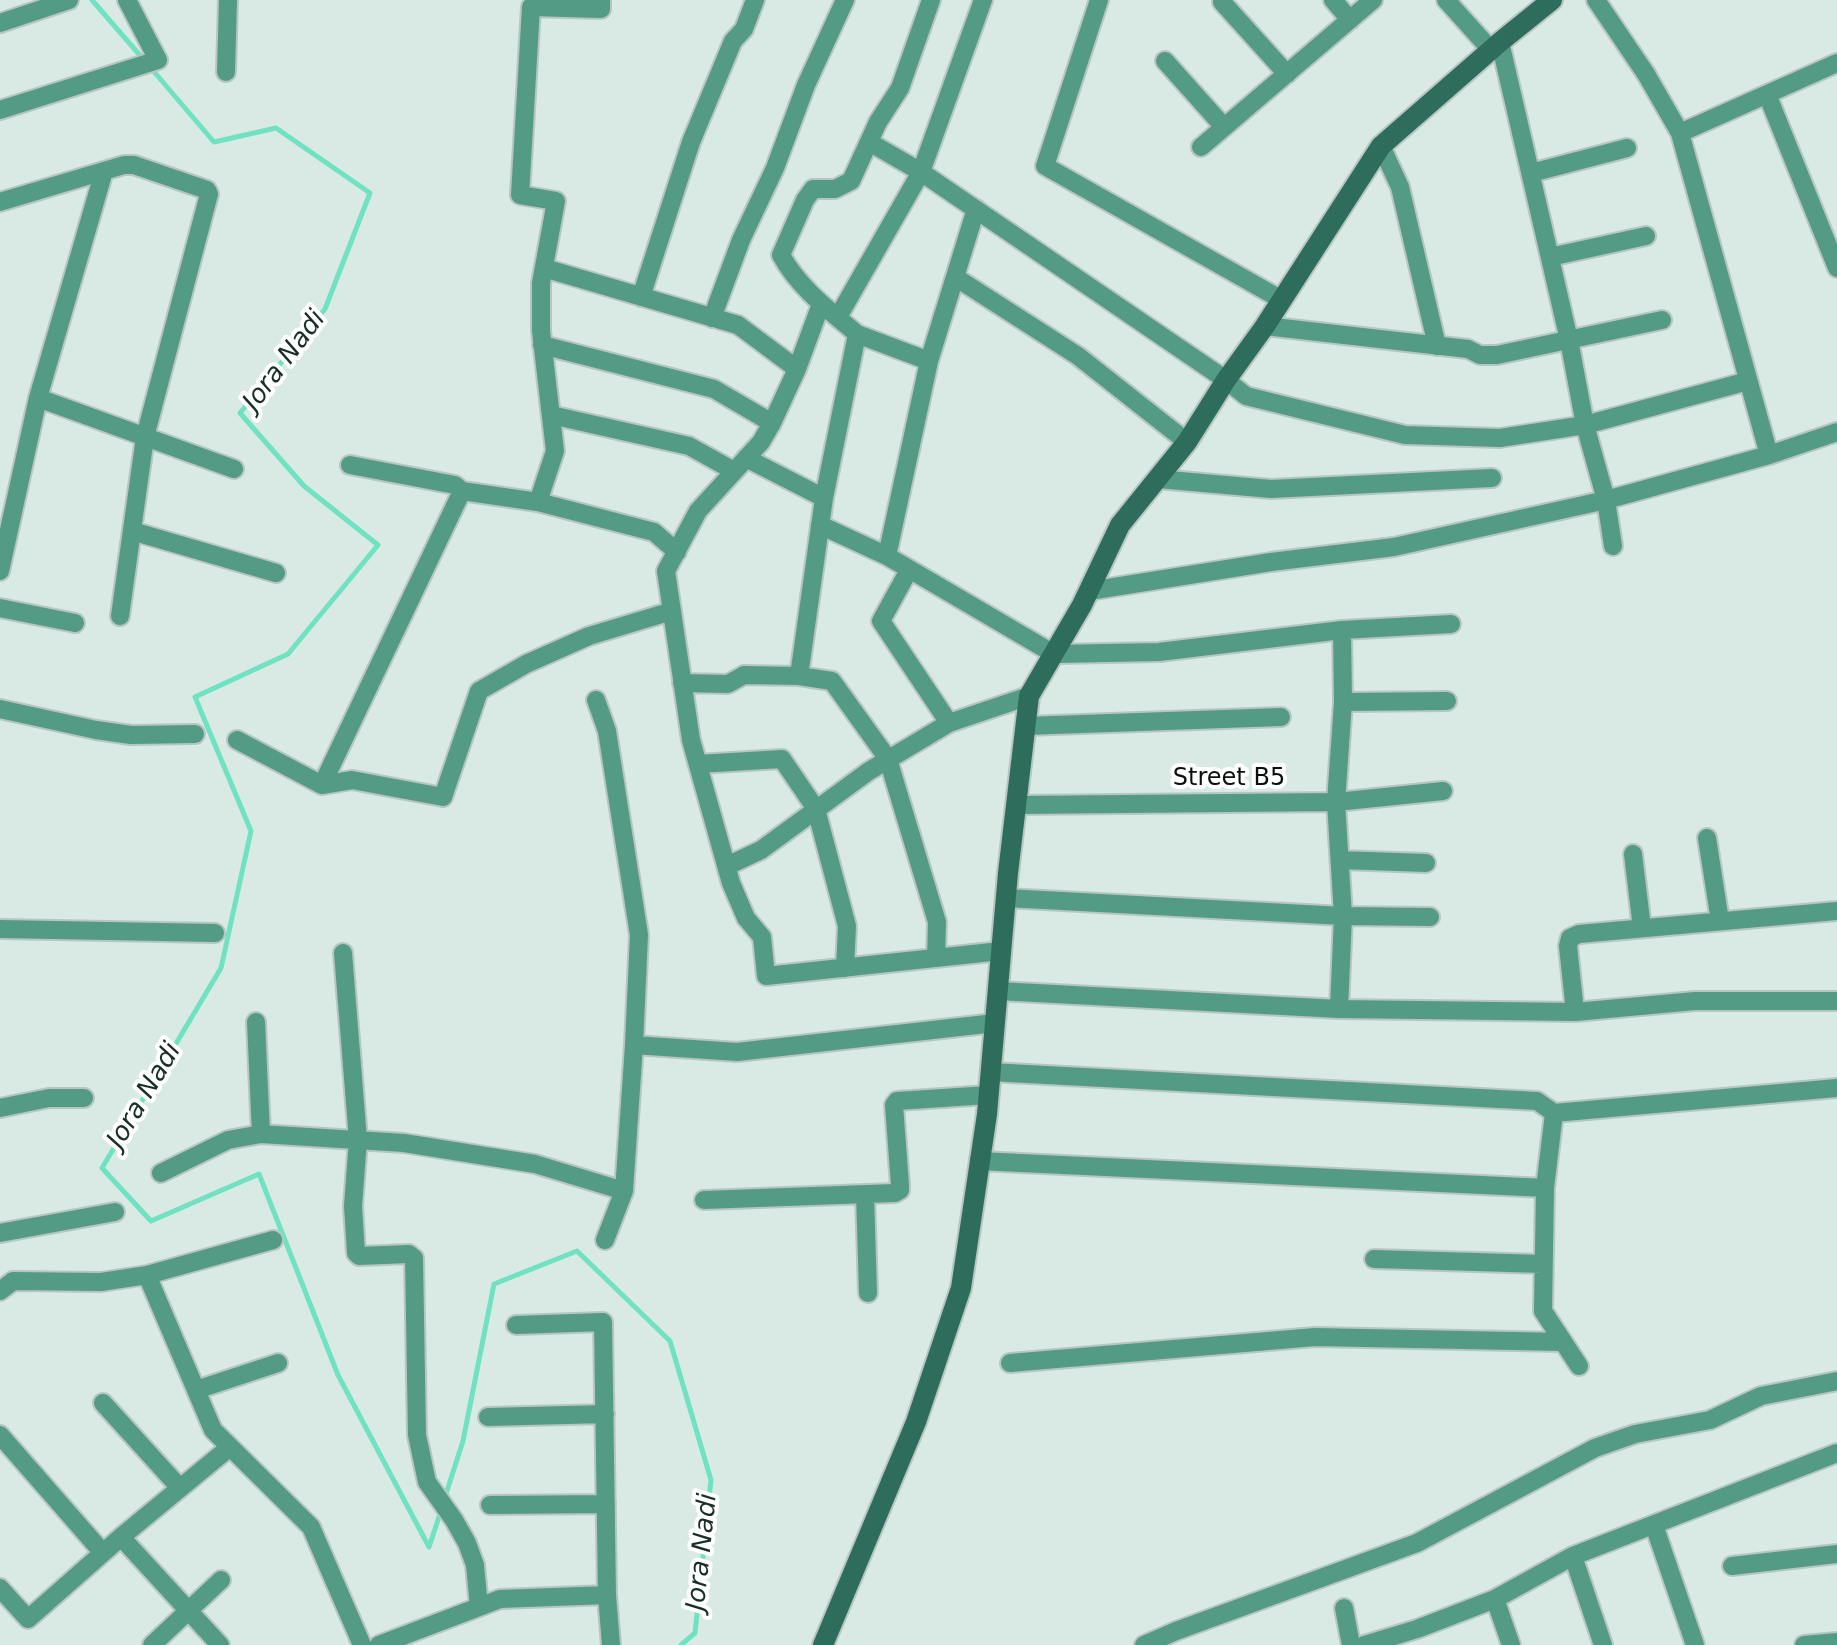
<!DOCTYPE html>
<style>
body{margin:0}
canvas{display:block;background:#d9e9e4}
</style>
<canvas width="1837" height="1645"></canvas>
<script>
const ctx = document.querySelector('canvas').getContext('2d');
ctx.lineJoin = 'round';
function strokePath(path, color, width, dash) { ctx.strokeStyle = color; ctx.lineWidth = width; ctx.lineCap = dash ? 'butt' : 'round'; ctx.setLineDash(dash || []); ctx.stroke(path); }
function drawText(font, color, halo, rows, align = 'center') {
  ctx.font = font + ' "DejaVu Sans",sans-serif'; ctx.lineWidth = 8; ctx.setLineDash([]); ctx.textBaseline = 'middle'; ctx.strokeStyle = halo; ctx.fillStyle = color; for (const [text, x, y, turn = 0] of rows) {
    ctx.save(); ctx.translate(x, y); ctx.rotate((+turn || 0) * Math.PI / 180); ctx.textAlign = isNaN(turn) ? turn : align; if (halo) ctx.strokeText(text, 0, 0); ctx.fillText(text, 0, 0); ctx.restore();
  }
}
strokePath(new Path2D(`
 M92 0 144 60
 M150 67 214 142 276 128 370 193 325 309 240 413 304 486 378 545 288 654 195 697 251 831 221 968 102 1168 151 1221 259 1174 338 1375 429 1547 441 1511
 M445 1497 463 1441 494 1284 577 1251 670 1341 711 1480 695 1633 681 1645`), '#70e2c2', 5);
const street = new Path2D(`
 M1099 0 1045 166 1282 300
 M1333 0 1350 20
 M1446 0 1491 50
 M1596 0 1646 74 1680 133 1769 455
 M1222 2 1287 74
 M0 23 69 0
 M1500 42 1569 340 1585 425 1606 500 1613 546
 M1165 61 1224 127
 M226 72 228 0
 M1767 94 1837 268
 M0 110 158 60 127 0
 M1680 133 1837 63
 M869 142 921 172 1226 380 1246 396 1405 435 1500 438 1585 425 1748 381
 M1381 146 1400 187 1437 346
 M1201 147 1373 0
 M1531 173 1627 148
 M0 202 124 165H134L207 190 209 194 145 437 120 616
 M1550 257 1646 236
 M544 268 738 325 797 369
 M955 277 1078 356 1187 442
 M641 297 691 142 733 41 744 29 755 0
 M821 304 797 369 772 423 761 442 698 511 666 571 691 740 731 883 746 918 762 937 766 976 1001 951
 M838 317 921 172 983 0
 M712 318 741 240 775 168 806 85 845 0
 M1265 326 1468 349 1480 355H1497L1662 320
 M542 345 714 389 772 423
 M929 361 976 209
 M38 398 234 469
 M551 415 689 446 734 471
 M350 465 455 485 462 491 538 502 654 532 677 552
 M1158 479 1271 489 1492 478
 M824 498 857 334C830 311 798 287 781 255L805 200 813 189H835L851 181 878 122 900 88 931 0
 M538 502 555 451 541 331V283L556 201 520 195 531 7 601 9V0
 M820 525 887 556 929 361 857 334
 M132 531 276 573
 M887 556 1054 654 1159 652 1342 630 1343 702 1447 701
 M909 570 881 621 949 723
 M0 571 38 398 104 171
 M1089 591 1271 562 1394 547 1606 500 1769 455 1837 432
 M0 608 75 623
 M1342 630 1451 624
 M799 676 832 681 888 759 937 922 936 958
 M682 683 728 684 744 675 799 676 824 498 746 458
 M596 700 607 731 639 935 634 1045 737 1052 995 1023
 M0 709 96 730 131 735 195 734
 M1025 726 1281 717
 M237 740 322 785 462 491
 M698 764 782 759 816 809 847 926 845 968
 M322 785 352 780 443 797 479 691 526 664 589 636 672 611
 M1016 805 1336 802 1443 791
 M1707 838 1720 921
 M1633 854 1642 928
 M1340 860 1426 863
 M727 866 761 850 869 771 949 723 1029 696
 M1006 898 1343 916 1430 917
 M0 929 215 933
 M343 953 358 1140 353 1206 356 1253 359 1256 409 1254 414 1258 417 1435 427 1482 454 1520 467 1543 475 1565 479 1607
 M998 991 1339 1009 1575 1012 1695 1001H1837
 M1339 1009 1343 916 1336 802 1343 702
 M1575 1012 1568 946 1570 938 1579 934 1837 911
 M256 1022 261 1134
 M990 1072 1537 1101 1554 1113 1837 1088
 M0 1108 49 1098H84
 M979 1161 1545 1188 1543 1311 1579 1366
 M161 1173 228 1140 261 1134 404 1143 535 1164 624 1191
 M1545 1188 1554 1113
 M865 1194 868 1293
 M704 1200 895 1193 900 1190V1185L894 1105 897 1101 988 1095
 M0 1233 115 1212
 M605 1240 624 1191 634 1045
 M1374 1259 1543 1264
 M147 1275 213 1430 311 1527 362 1645
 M0 1291 13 1281 101 1282 147 1275 273 1240
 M516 1325 603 1322 607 1595 611 1645
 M1010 1363 1315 1337 1563 1342
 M196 1390 278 1363
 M103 1403 180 1488
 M488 1417 605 1414
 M0 1435 103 1553
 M490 1505 606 1504
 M1654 1525 1695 1645
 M121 1537 220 1645
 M1573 1556 1603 1645
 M1732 1566 1837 1554
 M0 1588 28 1619 121 1537 230 1447
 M1495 1599 1511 1645
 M1344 1608 1351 1645
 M152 1645 221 1580
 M379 1645 500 1599 607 1595
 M1144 1645 1176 1631 1417 1543 1595 1448 1635 1434 1710 1420 1761 1396 1837 1381
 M1364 1645 1417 1629 1495 1599 1573 1556 1837 1453
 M1804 1645 1837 1642`);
const secondary = new Path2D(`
 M823 1645 916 1422 961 1288 987 1114 1008 873 1029 696 1082 605 1120 525 1187 442 1226 380 1265 326 1381 146 1500 42 1552 0`);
strokePath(street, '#b8c6c2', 22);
strokePath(secondary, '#b8c6c2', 24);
strokePath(street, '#549b86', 18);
strokePath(secondary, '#2e6d5c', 20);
drawText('24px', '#090f0d', '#fff', [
 ["Street B5",1229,779]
]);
drawText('italic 26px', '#192e27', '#fff', [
 ["Jora Nadi",285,361,-53],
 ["Jora Nadi",145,1096,-59],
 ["Jora Nadi",703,1552,-84]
]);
</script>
